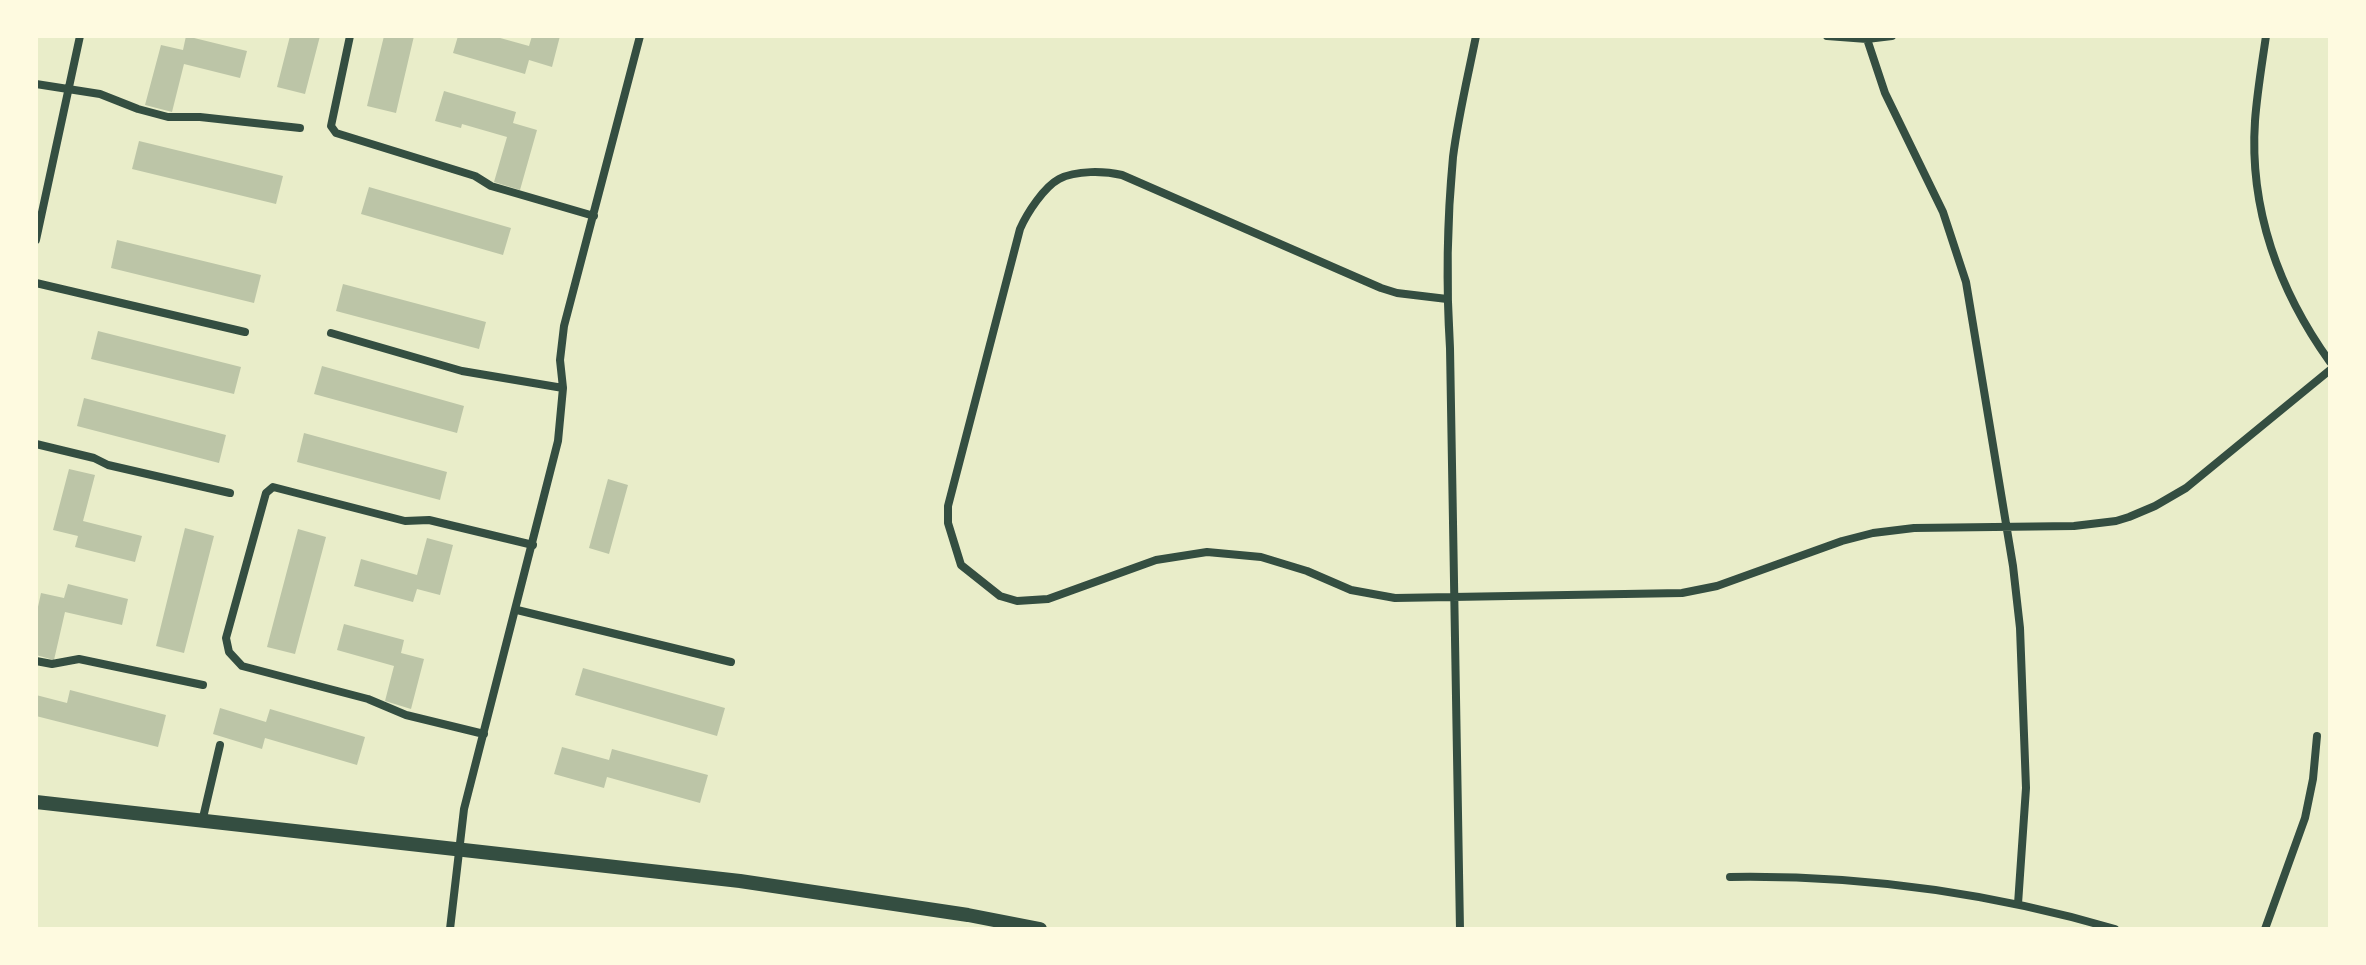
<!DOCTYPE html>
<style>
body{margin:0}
#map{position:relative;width:2366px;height:965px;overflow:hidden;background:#e9edc9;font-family:"DejaVu Sans",sans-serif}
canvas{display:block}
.frame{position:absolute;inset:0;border:38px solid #fefae0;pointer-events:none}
</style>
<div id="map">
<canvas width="2366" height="965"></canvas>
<div class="frame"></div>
</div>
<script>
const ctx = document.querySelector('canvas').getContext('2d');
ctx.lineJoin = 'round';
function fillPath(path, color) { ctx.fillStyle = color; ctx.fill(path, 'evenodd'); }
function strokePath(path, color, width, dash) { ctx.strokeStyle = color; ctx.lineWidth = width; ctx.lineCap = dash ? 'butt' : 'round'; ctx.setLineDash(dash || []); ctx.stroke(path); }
fillPath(new Path2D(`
 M186 36 247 51 240 78 184 64 172 112 145 105 161 45 183 50Z
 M290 36H320L305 94 277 87Z
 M384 36H414L396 113 367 106Z
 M458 36H493L529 46 532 36H560L552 67 529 60 525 74 453 53Z
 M444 91 516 112 513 123 537 130 520 190 494 182 507 137 462 124 461 128 435 121Z
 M139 141 283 176 276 204 132 169Z
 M369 187 511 228 503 255 361 214Z
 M117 240 261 275 254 303 111 268Z
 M343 284 486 322 479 349 336 311Z
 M98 331 241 367 234 394 91 359Z
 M322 366 464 406 457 433 314 394Z
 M84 398 226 435 219 463 77 426Z
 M304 433 447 472 440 500 297 462Z
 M69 469 95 475 83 521 142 536 135 562 75 547 78 536 53 530Z
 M608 479 628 485 609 554 589 548Z
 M185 528 214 536 184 653 156 646Z
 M298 529 326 537 295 654 267 647Z
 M427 538 453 545 440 595 417 589 413 602 354 586 361 559 417 575Z
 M68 584 128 599 122 625 65 612 54 660 36 655V616L41 593 64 598Z
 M344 624 404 640 401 653 424 659 411 709 385 701 394 666 337 650Z
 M583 668 725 708 717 736 575 695Z
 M70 690 166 715 158 747 36 716V695L67 703Z
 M220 708 266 722 270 709 365 737 357 765 265 738 262 749 213 734Z
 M562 747 609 760 612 749 708 775 700 803 607 777 604 788 554 774Z`), '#bcc5a7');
strokePath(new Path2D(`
 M350 36 331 126 336 133 475 176 491 186 594 216
 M1827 36 1867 39 1892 36
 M2266 36C2262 64 2257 93 2255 121 2249 209 2279 291 2330 362
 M1867 39 1885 93 1943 212 1966 282 2013 566 2020 628 2026 788 2018 904
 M36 84 100 94 138 109 168 117H200L300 128
 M36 240 80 36
 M36 283 245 332
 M1447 299 1397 293 1381 288 1122 175C1105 171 1076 170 1059 179 1044 187 1027 213 1020 229L948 506V523L961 565 1000 596 1017 601 1048 599 1156 560 1207 552 1261 557 1307 571 1351 590 1395 598 1682 593 1717 586 1842 541 1873 533 1914 528 2074 526 2116 521 2129 517 2155 506 2186 488 2330 370
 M331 333 462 371 563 388
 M36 444 94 458 108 465 230 493
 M517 610 731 662
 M36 661 52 664 79 659 203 685
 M484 734 406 715 368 699 242 666 229 652 226 638 266 493 273 487 405 521 429 520 533 545
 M202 822 220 745
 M1730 877C1861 875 1991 893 2115 929
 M450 929 464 809 558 441 563 388 560 360 564 326 640 36
 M1460 929 1450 348C1446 285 1447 221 1453 157 1458 117 1468 76 1476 36
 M2265 929 2305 818 2313 779 2317 736`), '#344e41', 8);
strokePath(new Path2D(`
 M36 802 740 881 968 915 1040 929`), '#344e41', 14);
</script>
